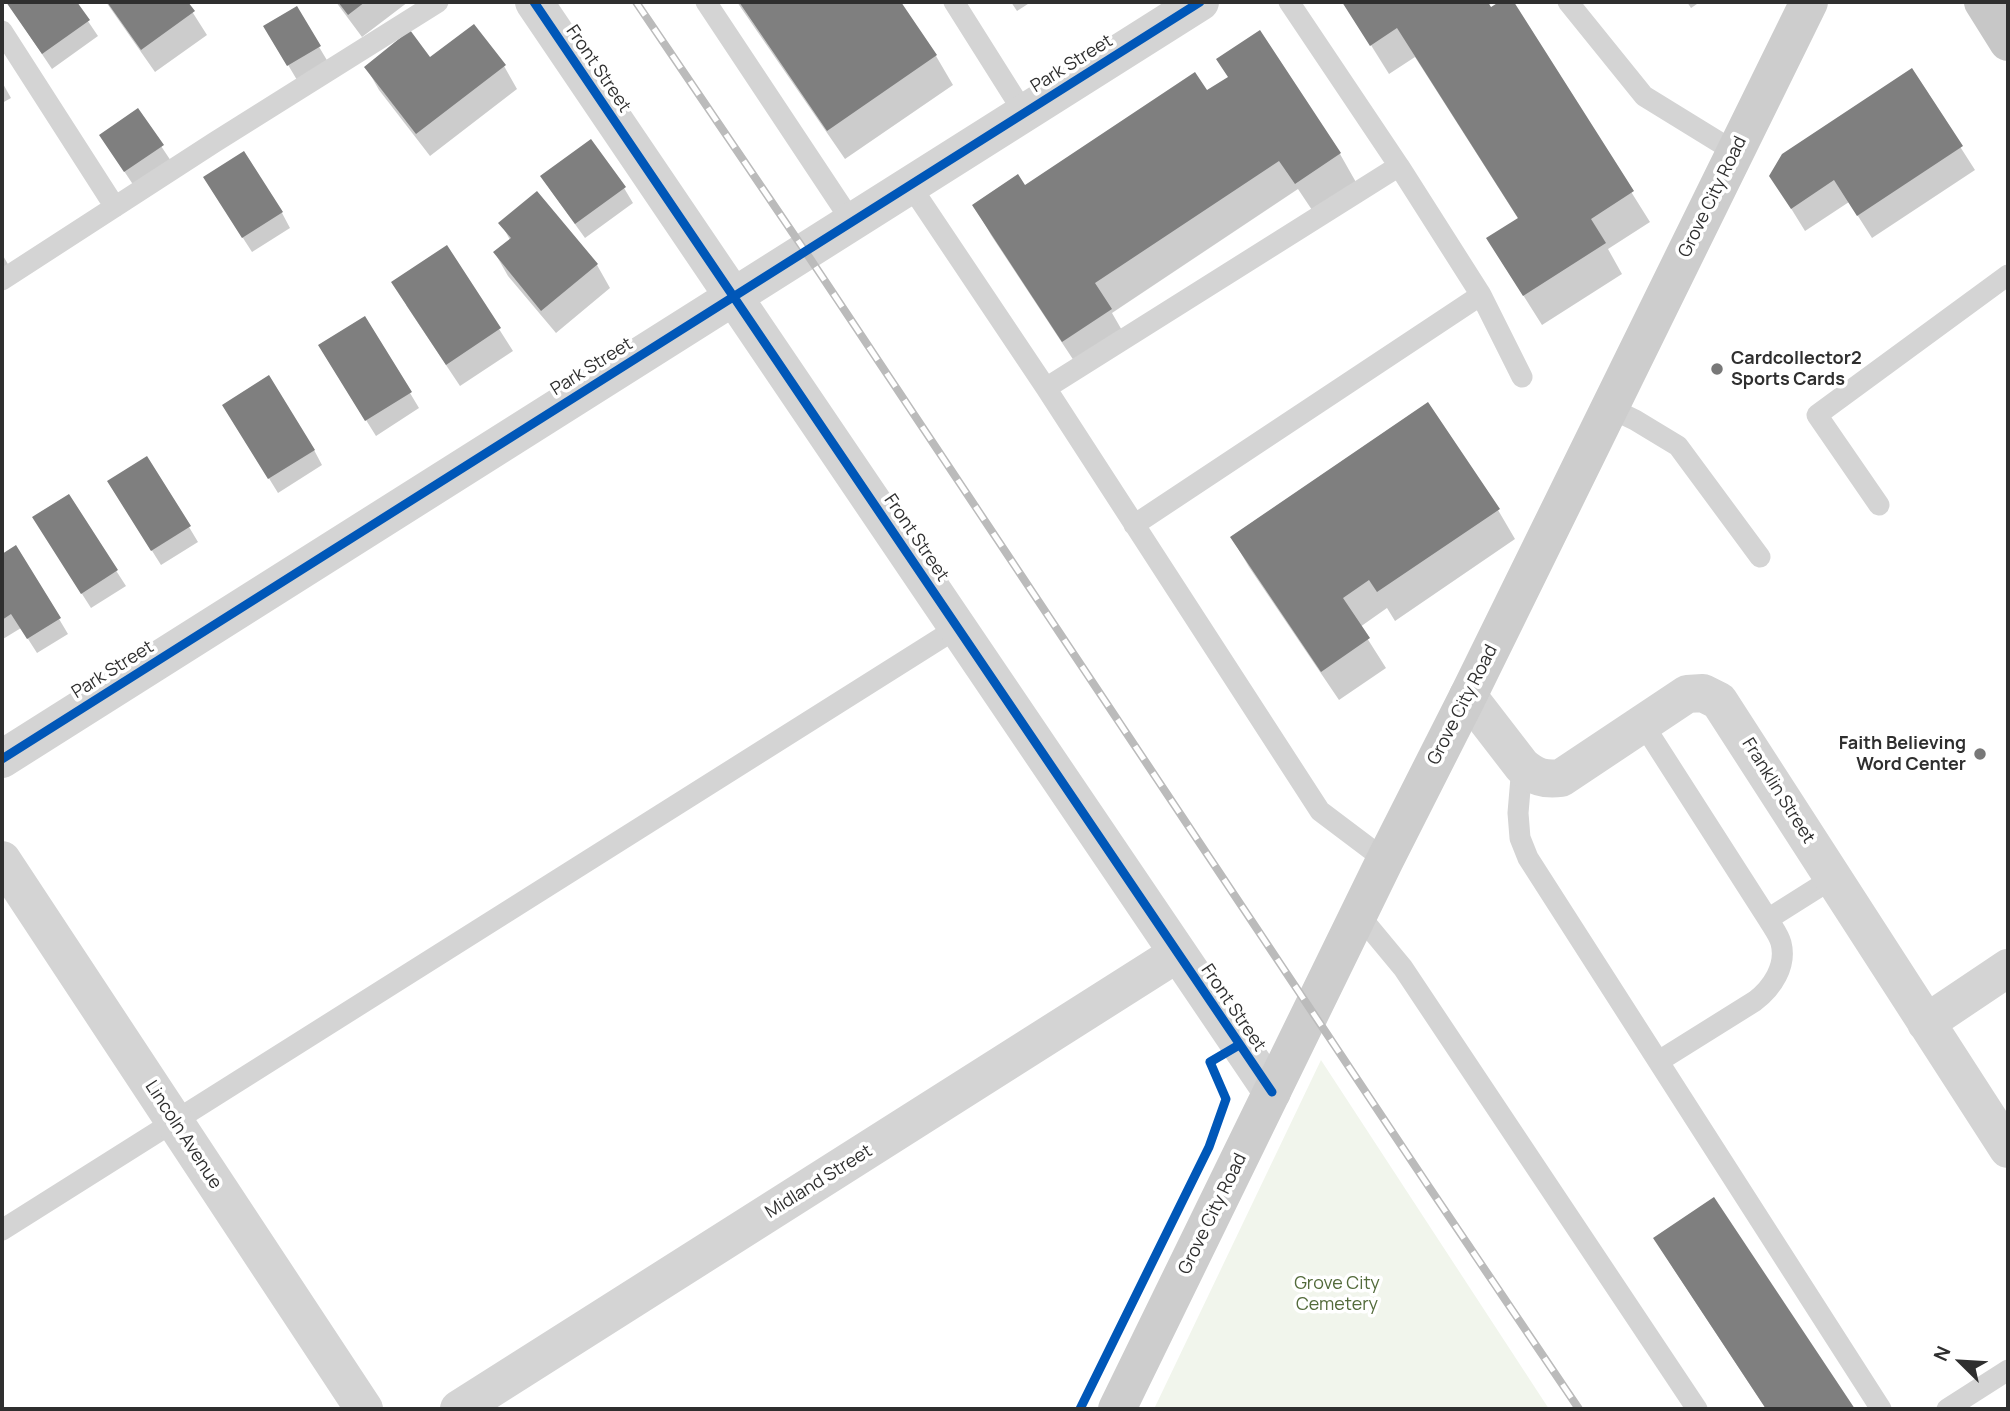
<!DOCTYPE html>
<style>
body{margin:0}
#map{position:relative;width:2010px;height:1411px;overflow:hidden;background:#fff;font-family:Manrope,sans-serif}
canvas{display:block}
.frame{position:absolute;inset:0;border:4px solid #2f2f2f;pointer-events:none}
.north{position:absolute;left:1926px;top:1327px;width:70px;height:70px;-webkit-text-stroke:5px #fff;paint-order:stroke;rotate:294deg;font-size:19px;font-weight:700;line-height:28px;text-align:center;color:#2f2f2f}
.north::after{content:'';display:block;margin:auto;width:24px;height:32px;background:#2f2f2f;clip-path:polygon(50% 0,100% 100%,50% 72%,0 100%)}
</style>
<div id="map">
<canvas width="2010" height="1411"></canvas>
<div class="frame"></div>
<div class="north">N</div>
</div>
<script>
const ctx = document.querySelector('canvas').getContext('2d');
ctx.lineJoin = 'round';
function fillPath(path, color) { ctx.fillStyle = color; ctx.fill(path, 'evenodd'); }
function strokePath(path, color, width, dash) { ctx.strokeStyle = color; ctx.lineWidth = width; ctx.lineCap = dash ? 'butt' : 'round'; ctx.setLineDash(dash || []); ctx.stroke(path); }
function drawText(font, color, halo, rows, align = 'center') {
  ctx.font = font + ' Manrope,sans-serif'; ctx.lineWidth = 7; ctx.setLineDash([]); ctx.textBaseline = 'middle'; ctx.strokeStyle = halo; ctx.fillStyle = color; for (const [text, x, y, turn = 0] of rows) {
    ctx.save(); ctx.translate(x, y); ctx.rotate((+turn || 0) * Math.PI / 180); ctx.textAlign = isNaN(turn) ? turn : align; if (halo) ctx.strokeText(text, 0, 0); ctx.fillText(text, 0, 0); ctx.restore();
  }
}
fillPath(new Path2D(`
 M1321 1060 1549 1409H1154Z`), '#f1f5ec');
fillPath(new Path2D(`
 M7 2H75L98 36 52 69Z
 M106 2H186L207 35 155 72Z
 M336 2H408L362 37Z
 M737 2H899L936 56 953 85 845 159Z
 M1011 2H1031L1017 11Z
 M1344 2H1486L1490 9 1502 2H1512L1650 222 1608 249 1622 274 1542 325 1506 268 1519 220 1415 57 1389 74Z
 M1687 2H1700L1691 8Z
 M296 8 328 62 297 80 265 26Z
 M473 26 504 66 517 89 430 156 379 90 366 67 430 60Z
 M1260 32 1340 154 1357 184 1314 213 1298 189 1112 313 1127 339 1080 370 991 235 974 205 1025 188 1207 93 1229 78Z
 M1911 70 1975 170 1872 238 1849 202 1805 231 1771 176Z
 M2 82 11 98 2 103Z
 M137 110 171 161 134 186 110 150Z
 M542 176 624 188 633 203 585 238 551 191Z
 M214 193 282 213 290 228 252 252Z
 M537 193 597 265 610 288 556 333 508 276 495 253 510 240 501 223Z
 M2 254 12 271 2 278Z
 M406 305 499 329 513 351 460 386Z
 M365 318 419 408 376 436 329 361Z
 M233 420 314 450 322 465 278 493Z
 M68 496 126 586 91 608 43 533Z
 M118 497 189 527 198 542 161 565Z
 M1498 510 1515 539 1395 621 1387 608 1360 627 1386 668 1339 700 1249 567 1232 538Z
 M16 547 68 634 37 653 21 628 3 639 2 636V556Z
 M1714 1199 1853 1409H1766L1673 1268 1655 1238Z`), '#0003');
fillPath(new Path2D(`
 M6 2H77L90 20 42 54Z
 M107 2H188L195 11 141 50Z
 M338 2H365L348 15Z
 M739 2H901L937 55 827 131Z
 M1342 2H1488L1491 7 1499 2H1514L1634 191 1591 219 1606 243 1523 296 1486 238 1518 218 1397 28 1370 46Z
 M297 6 321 46 287 66 263 26Z
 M474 24 506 65 416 134 364 67 410 30 430 57Z
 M1260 30 1341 153 1295 184 1279 161 1095 283 1112 309 1062 342 972 205 1018 174 1025 185 1195 72 1207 90 1228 77 1216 59Z
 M1912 68 1963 146 1857 216 1834 180 1791 209 1769 176 1782 154Z
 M138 108 164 145 124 172 99 135Z
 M591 139 626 187 575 224 540 176Z
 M244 151 283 212 242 238 203 177Z
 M537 191 598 264 541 311 493 252 511 238 498 223Z
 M447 245 501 328 446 365 391 282Z
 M365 316 412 392 365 421 318 345Z
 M269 375 315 450 268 479 222 405Z
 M1428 402 1500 509 1377 592 1369 580 1343 598 1370 638 1321 672 1230 537Z
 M147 456 191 526 151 551 107 481Z
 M69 494 118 570 81 594 32 517Z
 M16 545 61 618 27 639 11 614 2 620V554Z
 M1714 1197 1855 1409H1766L1653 1238Z`), '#7f7f7f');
strokePath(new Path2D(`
 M706 2 852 222
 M954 2 1024 113
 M1568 2 1644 96 1735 152
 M2 31 115 207
 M910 185 1046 388 1320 811 1385 860
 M2 280 215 142 438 2
 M1481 295 1522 377
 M1046 388 1399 166
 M1610 408 1635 420 1678 446 1760 557
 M1879 505 1817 415 2008 275
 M1134 525 1481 295 1399 166 1289 2
 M1643 724 1768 919C1772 926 1779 935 1781 943 1787 966 1772 988 1755 1001L1659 1061
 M1522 766 1518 813 1520 838 1528 858 1881 1409
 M1359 915 1403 968 1697 1409
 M1768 919 1833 878
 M2 1230 957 628
 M1947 1409 2008 1370`), '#d4d4d4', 21);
strokePath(new Path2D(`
 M534 2 1272 1092
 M1468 696 1522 766C1535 777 1544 780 1561 778L1687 694 1703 693 1719 701 2008 1149
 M2 759 1200 2
 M2 860 364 1409
 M1926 1023 2008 968
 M459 1409 1178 953`), '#d4d4d4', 38);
strokePath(new Path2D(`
 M1117 1409 1385 860 1468 696 1809 2`), '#cdcdcd', 38);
strokePath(new Path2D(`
 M1983 2 2008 42`), '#c7c7c7', 38);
const rail = new Path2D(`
 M636 2 805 251 1427 1184 1579 1409`);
strokePath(rail, '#bbb', 8);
strokePath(rail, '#fff', 5, [16]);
strokePath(new Path2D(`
 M534 2 1272 1092
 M2 759 1200 2
 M1080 1409 1209 1147 1226 1099 1210 1062 1239 1045`), '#0057b8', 9);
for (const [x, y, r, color] of [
 [1717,369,7,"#787878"],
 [1980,754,7,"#787878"]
]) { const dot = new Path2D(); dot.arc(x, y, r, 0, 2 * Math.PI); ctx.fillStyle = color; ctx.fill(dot); strokePath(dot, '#fff', 2.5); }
drawText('18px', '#2f2f2f', '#fff', [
 ["Park Street",1072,64,-32],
 ["Front Street",598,69,56],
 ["Grove City Road",1713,197,-64],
 ["Park Street",592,367,-32],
 ["Front Street",916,538,56],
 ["Park Street",113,670,-32],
 ["Grove City Road",1463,705,-63],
 ["Franklin Street",1778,791,58],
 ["Front Street",1233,1008,56],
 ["Lincoln Avenue",183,1135,57],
 ["Midland Street",819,1182,-32],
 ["Grove City Road",1213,1214,-64]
]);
drawText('bold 18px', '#2f2f2f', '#fff', [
 ["Cardcollector2",1731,359],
 ["Sports Cards",1731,380],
 ["Faith Believing",1966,744,"right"],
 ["Word Center",1966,765,"right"]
], 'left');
drawText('18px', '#536b3b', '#fff', [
 ["Grove City",1337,1284],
 ["Cemetery",1337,1305]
]);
</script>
